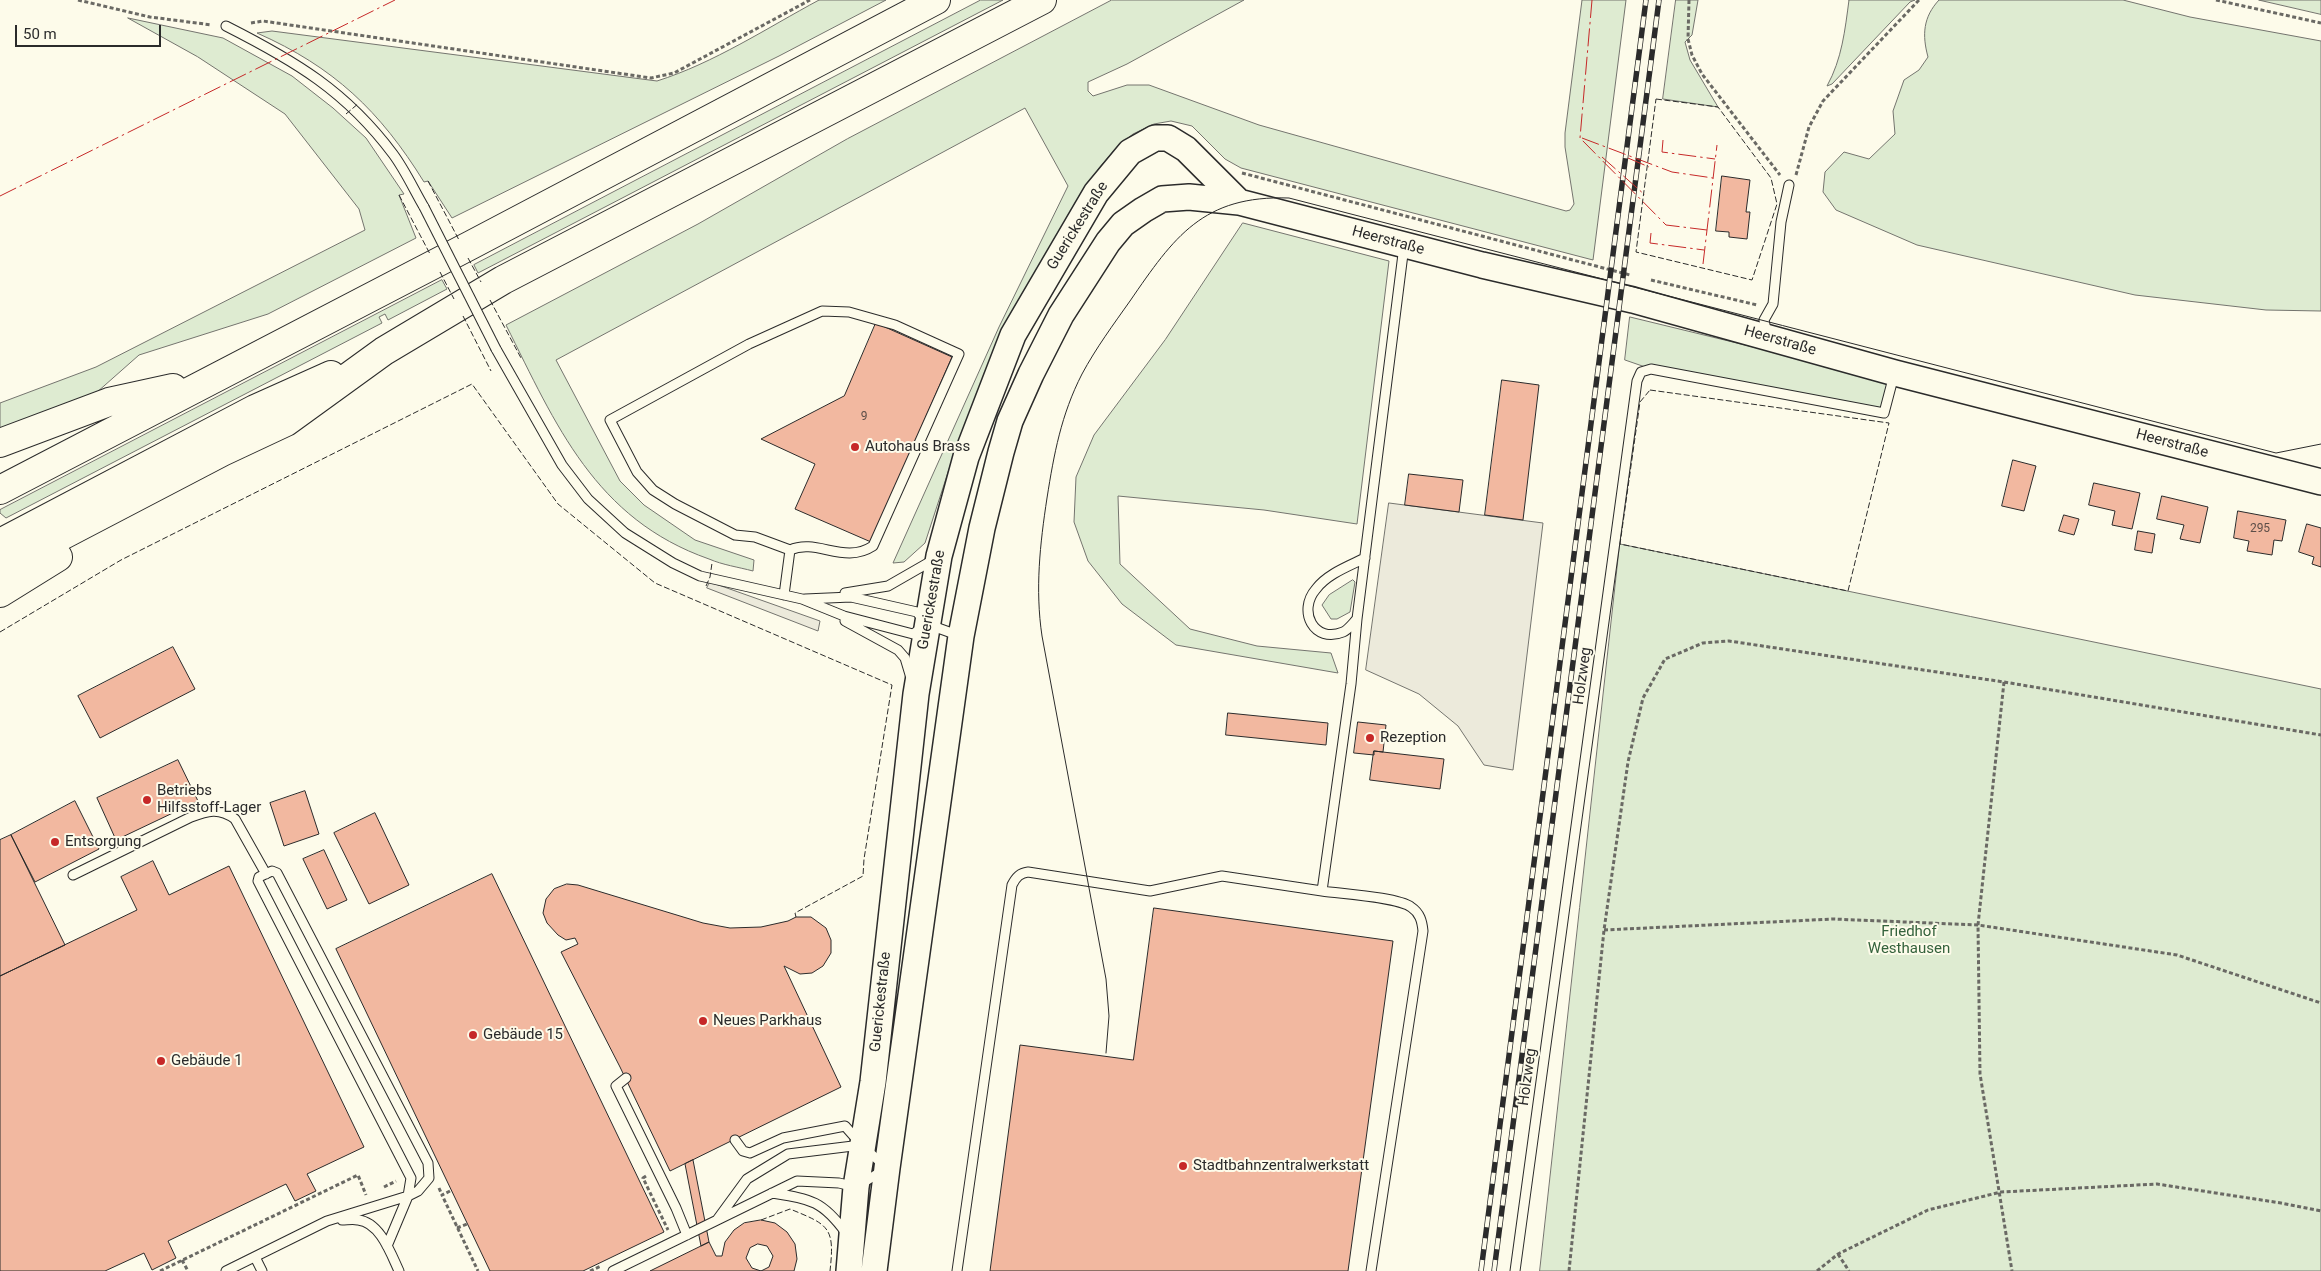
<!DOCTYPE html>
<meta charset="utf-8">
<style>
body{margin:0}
#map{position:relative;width:2321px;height:1271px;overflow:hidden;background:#fdfbea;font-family:Roboto,sans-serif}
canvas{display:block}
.scale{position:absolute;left:15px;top:25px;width:146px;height:22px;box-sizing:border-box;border:2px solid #2b2b2b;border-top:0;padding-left:6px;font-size:15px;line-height:18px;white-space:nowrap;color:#2b2b2b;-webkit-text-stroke:4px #fdfbea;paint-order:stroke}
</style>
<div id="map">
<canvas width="2321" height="1271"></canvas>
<div class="scale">50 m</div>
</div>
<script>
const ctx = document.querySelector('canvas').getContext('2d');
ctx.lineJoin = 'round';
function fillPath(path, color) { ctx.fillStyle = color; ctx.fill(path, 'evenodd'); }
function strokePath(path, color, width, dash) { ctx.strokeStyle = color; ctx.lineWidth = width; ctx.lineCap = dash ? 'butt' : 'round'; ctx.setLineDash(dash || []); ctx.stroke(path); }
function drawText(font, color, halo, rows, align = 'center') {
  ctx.font = font + ' Roboto,sans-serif'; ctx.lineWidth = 4; ctx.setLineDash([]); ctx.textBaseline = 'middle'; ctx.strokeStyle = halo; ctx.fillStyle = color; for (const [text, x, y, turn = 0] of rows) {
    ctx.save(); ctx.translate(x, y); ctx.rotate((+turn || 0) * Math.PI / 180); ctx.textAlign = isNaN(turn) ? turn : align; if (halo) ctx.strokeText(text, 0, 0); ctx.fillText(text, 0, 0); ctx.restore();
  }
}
const green = new Path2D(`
 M819 0H886L779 56 452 218 428 181 424 182C380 111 334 67 257 33L272 31 657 81C714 63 767 28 819 0Z
 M981 0H1003L478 273 474 265Z
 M1112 0H1244L1127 64 1088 82V91L1093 96 1127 85H1149L1259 125 1566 211 1570 210 1574 204 1565 147V133L1582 0H1626L1593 260 1241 168 1225 159 1192 126 1171 121 1154 124 1133 134 1117 147 1099 168 1051 249 953 457 925 543 904 562 893 563 999 327 1068 186 1025 108 556 360 620 481 644 505 695 540 754 560 753 571C738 567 723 565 709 559 595 519 556 425 506 325L698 224 847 139Z
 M1676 0H1698L1692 35 1685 42 1690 60 1718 107 1663 99Z
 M1849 0H1915L1910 2 1832 84 1827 86C1842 59 1845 30 1849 0Z
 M1939 0H2123L2190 17 2321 41V311L2266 310 2135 295 1917 245 1836 210 1823 192 1825 172 1844 152 1869 159 1895 134 1893 111 1904 80 1919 70 1928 57C1922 35 1923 17 1939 0Z
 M2259 0H2321V14Z
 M128 18 223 38 292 76 333 108 366 138 404 194 399 195 416 238 268 314 139 355 96 393 0 430V403L96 367 365 230 359 209 285 114 198 57Z
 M1243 223 1389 261 1357 524 1264 510 1118 496 1120 564 1190 629 1257 646 1331 653 1338 673 1176 645 1122 604 1088 561 1074 522 1076 477 1094 435 1165 340Z
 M442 280 447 289 388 320 385 314 379 317 382 323 6 518 0 513V510Z
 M1630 317 1893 381 1884 413 1651 369 1625 360Z
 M1620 544 2321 689V1271H1540Z
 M1353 580 1355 582 1350 612 1337 619H1331L1322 605 1329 595Z`);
fillPath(green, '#deebd1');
strokePath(green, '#74746e', 1);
const parking = new Path2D(`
 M1389 503 1543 523 1513 770 1484 765 1458 726 1419 694 1366 670Z
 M710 582 820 621 818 631 707 588Z`);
fillPath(parking, '#eceadb');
strokePath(parking, '#74746e', 1);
const building = new Path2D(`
 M1722 176 1750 180 1746 212H1750L1747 239 1729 237V232L1716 231Z
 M876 323 952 357 871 542 795 509 815 464 761 439 844 396Z
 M1502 380 1539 385 1523 520 1485 515Z
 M2013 460 2036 466 2024 511 2002 506Z
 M1409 474 1463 480 1459 512 1405 505Z
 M2094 483 2140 493 2132 529 2112 525 2115 511 2089 505Z
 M2162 496 2208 507 2200 543 2180 539 2184 525 2157 519Z
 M2238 511 2286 520 2282 541 2274 540 2272 555 2247 551 2249 541 2234 538Z
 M2064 515 2079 519 2074 535 2059 531Z
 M2307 524 2321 528V567L2312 564 2314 557 2299 552Z
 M2138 531 2155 534 2152 553 2135 550Z
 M173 647 195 689 100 738 78 696Z
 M1228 713 1328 723 1326 745 1226 735Z
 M1358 722 1386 725 1383 752 1374 751V755L1354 753Z
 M1374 751 1444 759 1440 789 1370 780Z
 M178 760 198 801 116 840 97 798Z
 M305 791 319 834 284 846 270 803Z
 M75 801 99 849 35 882 11 835Z
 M375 813 409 885 369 904 334 833Z
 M11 835 65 945 0 976V840Z
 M324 850 347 900 327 909 303 859Z
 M153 861 169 895 229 866 364 1147 307 1174 316 1191 295 1201 286 1184 168 1241 176 1258 152 1270 144 1253 105 1271H0V976L137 910 121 877Z
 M492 874 664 1232 583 1271H490L336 949Z
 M567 884 578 885 703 923 730 928 761 927 788 921 796 917H811L826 928 831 940V953L823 966 812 973 800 974 784 966 841 1087 670 1171 620 1067 561 952 578 944 575 938 566 940 558 935 547 923 543 913 546 899 554 889Z
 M1154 908 1393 941 1348 1271H990L1020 1045 1133 1060Z
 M693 1160 709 1242 701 1246 685 1164Z
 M761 1220 775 1223 787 1232 795 1244 797 1259 794 1271H650L709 1242 716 1256H722L725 1242 734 1230 744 1223ZM758 1244 767 1246 773 1256 769 1267 761 1271 752 1268 746 1258 750 1248Z`);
fillPath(building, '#f2b8a0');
strokePath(building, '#2b2b2b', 1);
const lane = new Path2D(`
 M226 26C295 61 346 91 393 154 405 170 414 190 424 207
 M1767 335 1764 320 1773 304 1781 222 1789 185
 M496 349 562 465 588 499 625 533 673 563 700 576 802 599 844 616 913 634 922 628
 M1365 558C1349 566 1327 574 1316 589 1297 611 1314 644 1343 632 1348 630 1353 623 1357 619L1404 246
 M845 593 888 586 935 559
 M784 595 790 550C817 538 844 565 873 546L959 354 895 325 849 312 822 311 749 344 610 420 637 472 653 490 675 504 735 535 755 537 790 550
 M805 599 851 597 917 612 927 624 960 636
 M845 621 898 650 905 658 911 678
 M73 875 191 817C207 811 219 807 235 819L266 874
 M1322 891C1342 894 1397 897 1411 907 1420 913 1422 921 1423 931L1371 1271
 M626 1078 616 1086 676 1208 687 1235
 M735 1140 743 1151 750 1153 783 1138 845 1126 860 1143
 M772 1193C810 1199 822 1200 846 1233
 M342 1220C347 1220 353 1219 358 1220 380 1222 391 1254 399 1271
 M255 1257 262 1271
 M226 1271 327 1221 408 1196 418 1191 429 1178 428 1163 277 873 272 871 259 877 258 881 411 1178 408 1196 387 1246
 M613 1271 797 1181 839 1183 856 1187 887 1168 861 1145 788 1154 747 1179 717 1220
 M957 1271 1012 885C1016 877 1020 873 1028 872L1150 891 1222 876 1322 891 1351 684 1357 619
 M1515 1271 1637 381 1641 372 1651 369 1884 413 1894 375`);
const secondary = new Path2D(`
 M849 1271 856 1187 873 1082 916 694 939 556 966 457 1013 335 1096 193 1130 152 1155 138H1168L1186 149 1239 202
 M874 1271 887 1168 961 636 982 528 1001 452 1010 421 1031 374 1061 315 1108 242 1123 224 1143 210 1162 199 1189 197 1239 202 1482 265 1633 300 1895 373 2321 482`);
const highway = new Path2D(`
 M0 443 109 402 173 388
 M0 490 471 245 936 0
 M0 543 255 409 331 375
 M0 568 222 452 286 422 384 351 503 280 1042 0
 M0 593 58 557`);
strokePath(lane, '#2b2b2b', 11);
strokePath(secondary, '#2b2b2b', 28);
strokePath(highway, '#2b2b2b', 30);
strokePath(new Path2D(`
 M78 0 150 17 212 25
 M1689 0 1688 39 1692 55 1702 74 1780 175
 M2216 0 2321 23
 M251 23 263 21 651 78 674 73 810 0
 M1242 173 1630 275
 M1796 175 1809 127 1823 101 1919 0
 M1651 280 1757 305
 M2004 682 1978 925 1980 1074 2012 1271
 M1604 930 1833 919 1978 925 2177 955 2321 1003
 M646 1176 643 1178 668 1230
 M384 1187 396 1181
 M439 1188 442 1195
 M450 1191 442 1195 478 1271
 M457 1228 467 1224
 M1838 1254 1849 1271
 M182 1260 188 1271
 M160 1271 358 1175 366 1195
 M590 1271 601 1266
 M1569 1271 1604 930 1628 762 1643 698 1665 659 1703 643 1729 641 2004 682 2321 735
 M1817 1271 1838 1254 1928 1210 2001 1192 2157 1184 2281 1203 2321 1211`), '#6a6964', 3, [4, 2.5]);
strokePath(lane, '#fdfbea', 9);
strokePath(secondary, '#fdfbea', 25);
strokePath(highway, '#fdfbea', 28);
strokePath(new Path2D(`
 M1106 1053 1109 1016 1106 979 1042 636C1035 589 1040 544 1047 498 1054 454 1061 415 1082 374 1096 348 1113 325 1130 301 1174 237 1203 195 1289 198L2276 453 2321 444`), '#2b2b2b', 1);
const rail = new Path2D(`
 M1481 1271 1646 0
 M1494 1271 1659 0`);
strokePath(rail, '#2b2b2b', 5.5);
strokePath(rail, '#fdfbea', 4, [11]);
const laneBridge = new Path2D(`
 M424 207 496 349`);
strokePath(laneBridge, '#2b2b2b', 11, []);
strokePath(laneBridge, '#fdfbea', 9);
strokePath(new Path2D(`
 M1656 99 1718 107 1771 178 1777 204 1752 280 1636 252Z
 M346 114 359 103
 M428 181 459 240
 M399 195 430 254
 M468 258 481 282
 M440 272 454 299
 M490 300 521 358
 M463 316 491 371
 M1650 390 1889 423 1848 591 1620 544 1640 402Z
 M706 586 710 577 712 563
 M0 632 121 560 472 384 558 504 655 583 892 685 864 859 863 876 795 913 796 917
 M761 1220 790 1209C829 1225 835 1227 830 1271`), '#2b2b2b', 1, [6, 2.5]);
strokePath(new Path2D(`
 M1592 0 1580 138 1666 225 1707 230
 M1582 138 1672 172 1713 178
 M1663 140 1662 152 1715 159
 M1602 157 1645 195
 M1628 158 1649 167
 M0 196 395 0
 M1651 233 1650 243 1704 250
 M1703 264 1717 145`), '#c62828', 1, [18, 4, 2.5, 4]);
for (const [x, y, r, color] of [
 [855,447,5,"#c62828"],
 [1370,738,5,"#c62828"],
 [147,800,5,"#c62828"],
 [55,842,5,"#c62828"],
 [703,1021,5,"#c62828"],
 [473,1035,5,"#c62828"],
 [161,1061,5,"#c62828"],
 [1183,1166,5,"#c62828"]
]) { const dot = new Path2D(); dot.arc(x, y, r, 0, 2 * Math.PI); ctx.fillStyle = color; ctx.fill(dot); strokePath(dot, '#fdfbea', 2); }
drawText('12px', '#5d4e48', null, [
 ["9",864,417],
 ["295",2260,529]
]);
drawText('15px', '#2b2b2b', '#fdfbea', [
 ["Guerickestraße",1078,226,-58],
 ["Heerstraße",1388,241,15],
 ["Heerstraße",1780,341,16],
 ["Heerstraße",2172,444,15],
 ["Guerickestraße",932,600,-80],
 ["Holzweg",1583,676,-82],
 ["Guerickestraße",881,1002,-84],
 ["Holzweg",1528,1077,-82]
]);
drawText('15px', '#2b2b2b', '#fdfbea', [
 ["Autohaus Brass",865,447],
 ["Rezeption",1380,738],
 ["Betriebs",157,791],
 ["Hilfsstoff-Lager",157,808],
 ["Entsorgung",65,842],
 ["Neues Parkhaus",713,1021],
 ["Gebäude 15",483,1035],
 ["Gebäude 1",171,1061],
 ["Stadtbahnzentralwerkstatt",1193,1166]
], 'left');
drawText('15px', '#34623c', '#fdfbea', [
 ["Friedhof",1909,932],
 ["Westhausen",1909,949]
]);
</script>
